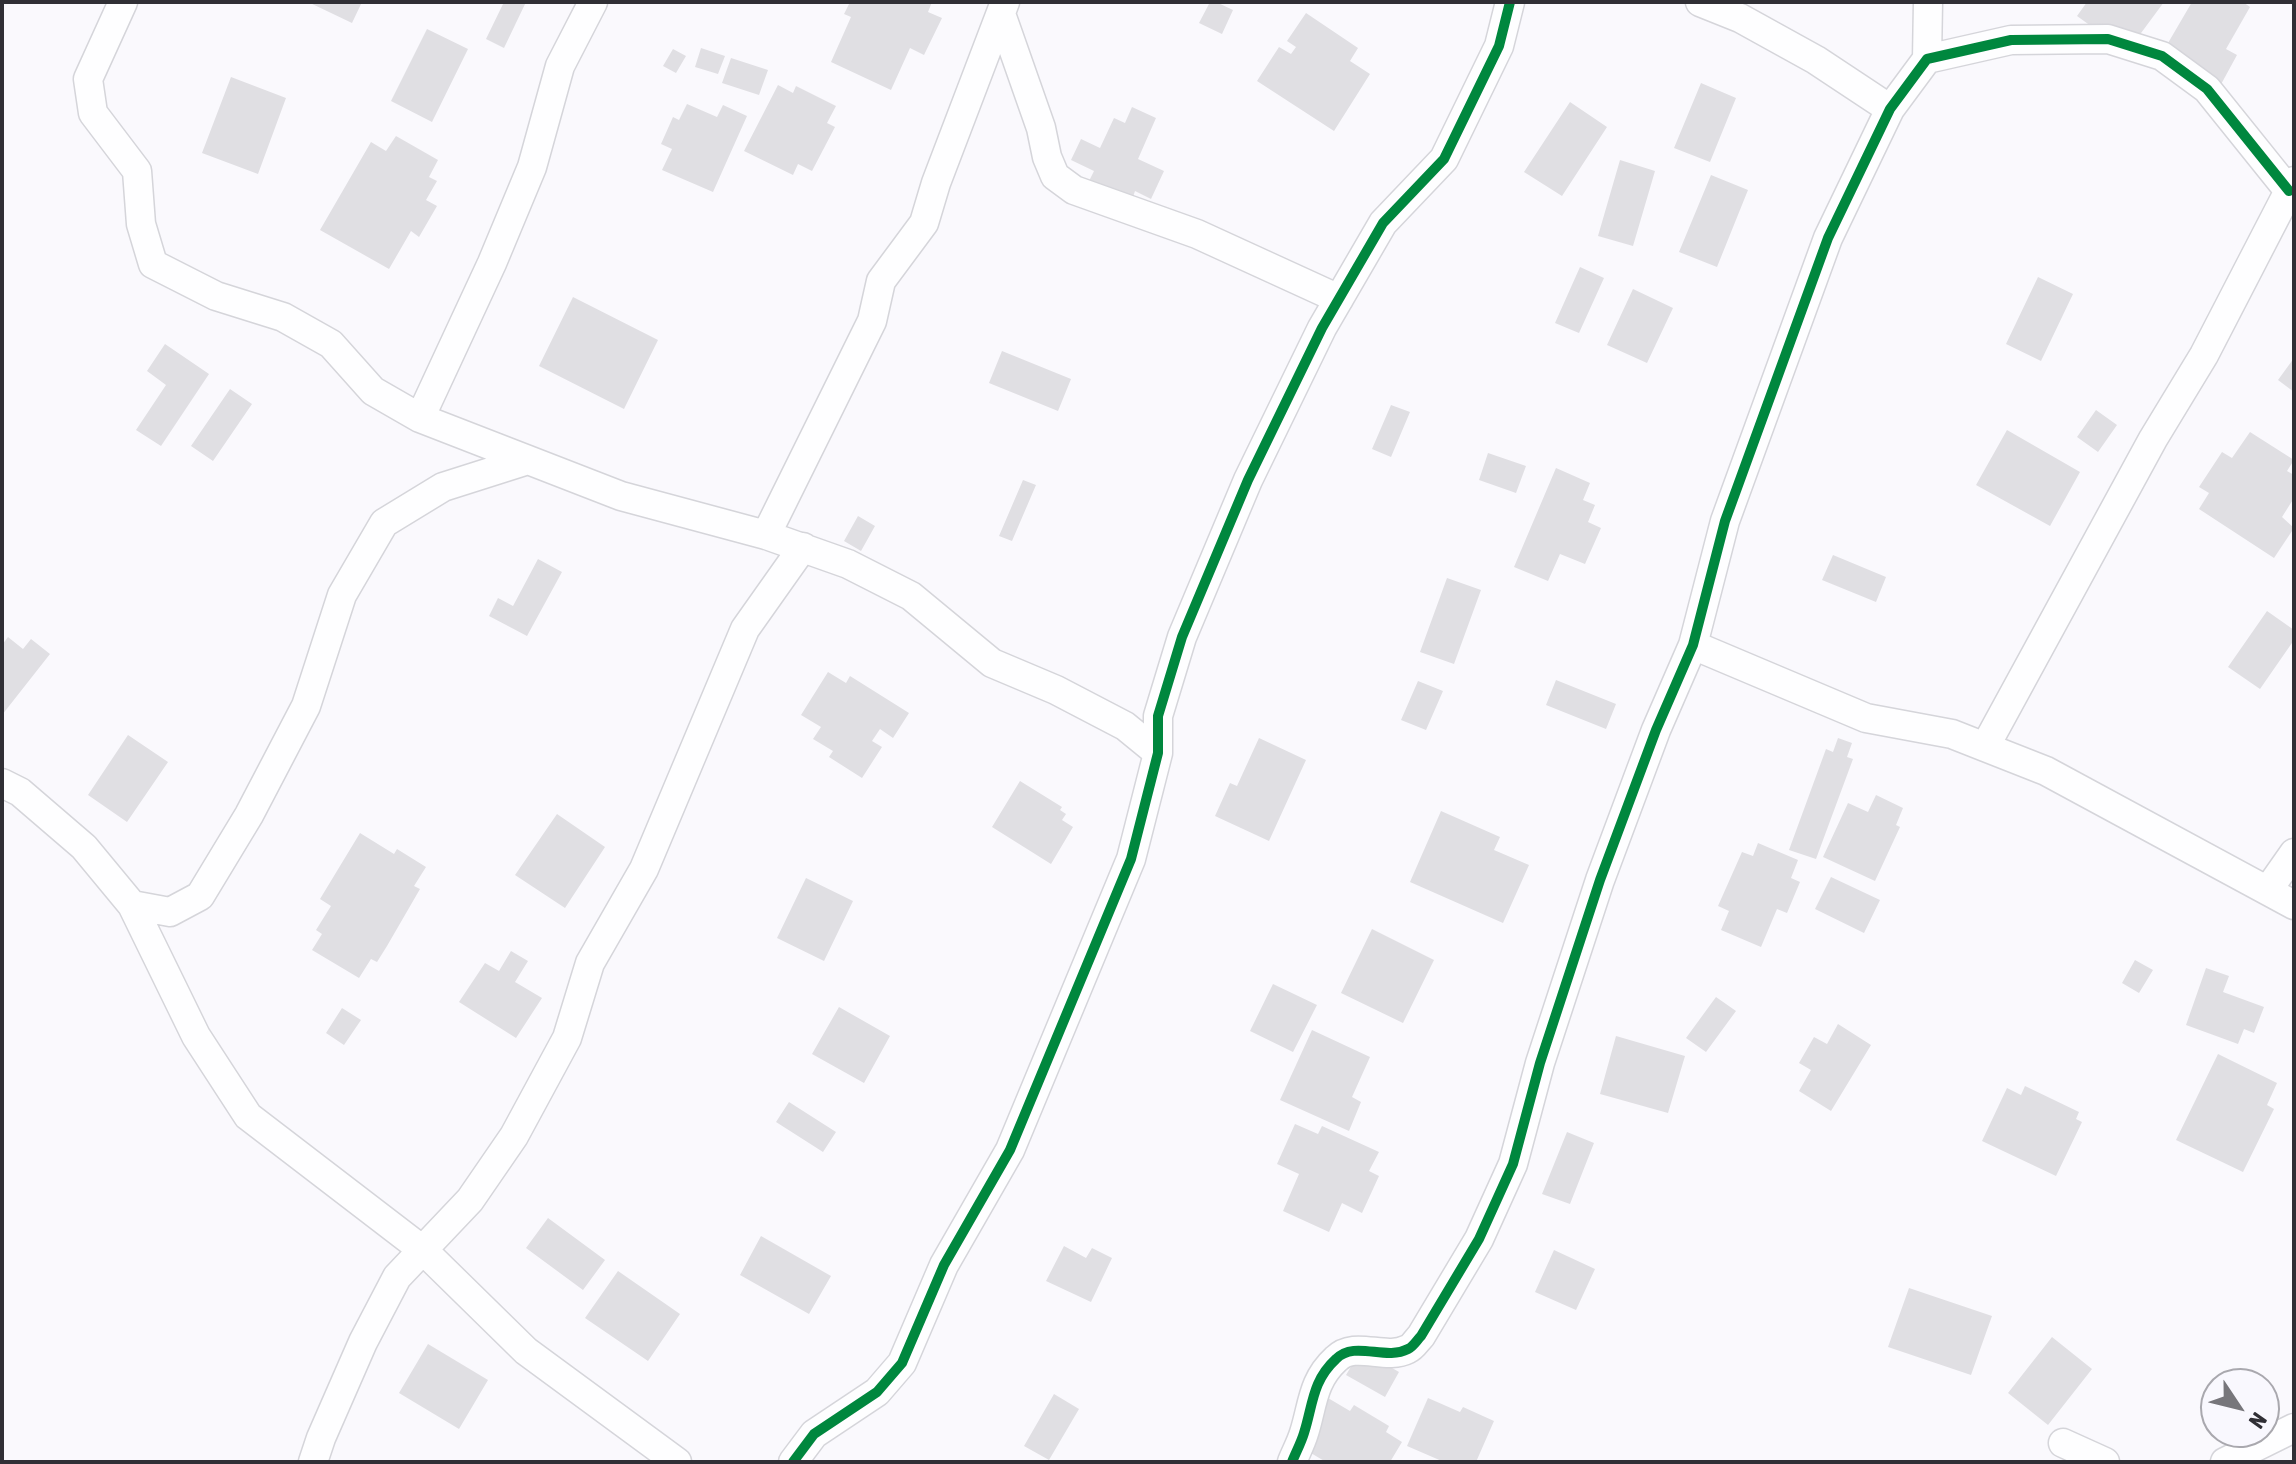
<!DOCTYPE html>
<style>
body{margin:0}
#map{position:relative;width:2296px;height:1464px;overflow:hidden;background:#faf9fd;font-family:"Asap Condensed",sans-serif}
canvas{display:block}
.frame{position:absolute;inset:0;border:4px solid #302f35;pointer-events:none}
.north{position:absolute;left:2200px;top:1368px;width:80px;height:80px;box-sizing:border-box;background:#f9f8fe;border:2px solid #a9a8ae;border-radius:50%;rotate:125deg;font-size:22px;font-weight:700;line-height:32px;text-align:center;color:#302f35}
.north::after{content:'';display:block;margin:auto;width:28px;height:36px;background:#77767b;clip-path:polygon(50% 0,100% 100%,50% 72%,0 100%)}
</style>
<div id="map">
<canvas width="2296" height="1464"></canvas>
<div class="frame"></div>
<div class="north">N</div>
</div>
<script>
const ctx = document.querySelector('canvas').getContext('2d');
ctx.lineJoin = 'round';
function fillPath(path, color) { ctx.fillStyle = color; ctx.fill(path, 'evenodd'); }
function strokePath(path, color, width, dash) { ctx.strokeStyle = color; ctx.lineWidth = width; ctx.lineCap = dash ? 'butt' : 'round'; ctx.setLineDash(dash || []); ctx.stroke(path); }
fillPath(new Path2D(`
 M308 2H362L352 23Z
 M504 2H526L504 48 486 39Z
 M850 2H932L928 12 942 18 924 55 910 48 891 90 831 62 851 17 844 14Z
 M1210 2H1216L1233 10 1222 34 1199 23Z
 M2087 2H2164L2127 52 2077 16Z
 M2192 2H2243L2250 7 2226 49 2237 55 2219 88 2161 55Z
 M1306 13 1358 48 1350 61 1370 74 1334 131 1257 81 1279 47 1291 54 1296 47 1287 41Z
 M427 29 468 49 432 122 391 101Z
 M701 48 725 56 718 74 695 67Z
 M673 49 686 56 676 73 663 66Z
 M731 58 768 70 759 95 722 83Z
 M231 77 286 98 258 174 202 153Z
 M1701 83 1736 98 1710 162 1674 148Z
 M778 85 793 93 796 86 836 106 827 123 835 127 812 171 798 164 793 175 744 151Z
 M1570 102 1607 127 1562 196 1524 172Z
 M687 104 717 117 723 105 747 116 713 192 662 170 672 149 661 144 673 117 679 120Z
 M1132 107 1156 118 1138 159 1164 171 1151 199 1135 191 1132 200 1089 181 1094 171 1071 160 1081 139 1100 148 1114 118 1125 123Z
 M396 136 438 160 429 177 437 181 426 200 437 206 419 237 411 231 389 269 320 230 371 142 386 151Z
 M1620 160 1655 171 1633 246 1598 236Z
 M1711 175 1748 190 1717 267 1679 252Z
 M1580 267 1604 278 1579 333 1555 323Z
 M2038 277 2073 294 2041 361 2006 344Z
 M1633 289 1673 308 1647 363 1607 345Z
 M573 297 658 340 624 409 539 366Z
 M165 344 209 374 161 446 136 430 166 385 147 371Z
 M1002 351 1071 379 1058 411 989 383Z
 M2294 358V392L2278 380Z
 M230 389 252 404 213 461 191 446Z
 M1391 405 1410 412 1391 457 1372 449Z
 M2096 410 2117 425 2098 452 2077 437Z
 M2007 430 2080 472 2050 526 1976 485Z
 M2250 432 2294 460 2287 471 2294 475V498L2282 517 2294 528 2274 558 2199 509 2209 493 2199 487 2222 452 2232 458Z
 M1488 453 1526 466 1516 493 1479 480Z
 M1556 468 1590 483 1583 500 1595 505 1588 522 1601 528 1585 564 1560 554 1548 581 1514 567Z
 M1023 480 1036 485 1012 541 999 536Z
 M858 516 875 526 861 551 844 541Z
 M1833 555 1886 577 1876 602 1822 580Z
 M538 559 562 572 527 636 489 616 498 598 513 606Z
 M1447 578 1481 590 1454 664 1420 652Z
 M2267 611 2294 630V640L2260 689 2228 667Z
 M8 637 23 649 31 639 50 654 2 715V645Z
 M828 672 846 683 850 676 909 713 893 738 880 729 872 741 882 747 862 778 829 757 833 751 813 739 821 727 801 715Z
 M1556 680 1616 704 1606 729 1546 705Z
 M1418 681 1443 691 1426 730 1401 720Z
 M128 735 168 762 127 822 88 795Z
 M1259 738 1306 760 1269 841 1215 816 1230 783 1237 786Z
 M1838 738 1852 743 1847 757 1853 759 1816 859 1789 850 1826 749 1833 752Z
 M1020 781 1062 807 1060 810 1066 814 1062 820 1073 827 1051 864 992 827Z
 M1876 795 1903 808 1896 825 1900 827 1875 881 1823 857 1848 803 1868 812Z
 M1441 811 1500 837 1494 850 1529 865 1503 923 1410 882Z
 M557 814 605 847 565 908 515 875Z
 M360 833 394 854 397 849 426 867 414 886 420 889 387 946 377 962 371 959 359 978 312 950 322 934 316 930 331 906 320 899Z
 M1758 843 1798 860 1791 878 1800 882 1787 913 1777 909 1761 947 1721 930 1729 911 1718 906 1742 852 1753 856Z
 M1831 877 1880 900 1864 933 1815 909Z
 M806 878 853 901 824 961 777 938Z
 M1372 929 1434 960 1403 1023 1341 993Z
 M511 951 528 961 515 982 542 998 516 1038 459 1002 485 963 499 971Z
 M2135 960 2153 970 2139 993 2122 983Z
 M2206 968 2229 976 2223 992 2264 1007 2254 1033 2244 1029 2238 1044 2186 1025Z
 M1273 984 1317 1005 1293 1052 1250 1031Z
 M1716 997 1736 1011 1706 1052 1686 1038Z
 M839 1007 890 1036 864 1083 812 1054Z
 M342 1008 361 1020 344 1045 326 1033Z
 M1838 1024 1871 1045 1831 1111 1799 1091 1811 1070 1799 1063 1814 1037 1827 1044Z
 M1312 1030 1370 1057 1352 1097 1361 1102 1349 1131 1280 1100Z
 M1616 1036 1685 1056 1668 1113 1600 1094Z
 M2218 1054 2277 1083 2267 1105 2274 1109 2243 1172 2176 1140Z
 M2025 1086 2079 1112 2076 1119 2082 1122 2056 1176 1982 1141 2007 1088 2021 1095Z
 M789 1102 836 1132 823 1152 776 1122Z
 M1295 1124 1318 1134 1322 1126 1379 1152 1369 1171 1379 1176 1362 1213 1342 1203 1329 1232 1283 1211 1299 1174 1277 1164Z
 M1567 1132 1594 1143 1570 1204 1542 1194Z
 M548 1218 605 1260 583 1290 526 1248Z
 M761 1236 831 1276 809 1314 740 1275Z
 M1064 1246 1086 1258 1092 1248 1112 1258 1091 1302 1046 1281Z
 M1554 1250 1595 1269 1576 1310 1535 1292Z
 M618 1271 680 1314 648 1361 585 1318Z
 M1909 1288 1992 1316 1971 1375 1888 1347Z
 M2052 1337 2092 1369 2048 1425 2008 1393Z
 M428 1344 488 1380 459 1429 399 1393Z
 M1361 1350 1399 1372 1385 1397 1346 1375Z
 M1054 1394 1079 1409 1049 1460 1024 1446Z
 M1328 1398 1350 1411 1354 1405 1389 1426 1386 1432 1402 1442 1390 1462H1326L1299 1446Z
 M1428 1398 1460 1412 1463 1407 1494 1421 1476 1462H1444L1407 1446Z`), '#e0dfe3');
const minor = new Path2D(`
 M123 2 88 79 93 113 137 171 141 224 153 264 216 296 283 317 331 344 373 391 420 418 621 496 766 535 848 564 911 596 992 663 1056 690 1125 726 1158 753
 M1700 2 1740 18 1816 60 1890 109
 M1001 14 1041 128 1047 157 1055 176 1074 190 1197 234 1339 299
 M1927 59 1928 2
 M420 418 492 263 532 167 560 66 593 2
 M766 535 872 321 881 281 924 223 936 183 1005 2
 M1693 645 1866 718 1952 734 2046 771 2294 905
 M1985 747 2153 439 2204 355 2294 181
 M2 783 20 792 84 847 132 905 196 1036 248 1116 424 1251 526 1351 677 1462
 M2268 890 2294 853
 M132 905 170 912 200 896 249 815 306 706 342 595 384 523 443 487 528 460
 M2063 1443 2105 1462
 M313 1462 321 1438 363 1342 397 1277 470 1200 514 1136 567 1038 590 963 644 869 745 629 803 547
 M793 1462 814 1434 877 1392 902 1363 944 1265 1010 1150 1131 859 1158 753V716L1182 637 1248 480 1322 328 1383 223 1444 159 1499 46 1510 2
 M1292 1462C1296 1452 1301 1443 1304 1433 1313 1405 1312 1381 1336 1359 1355 1340 1385 1361 1408 1349 1413 1347 1417 1340 1421 1336L1479 1239 1513 1164 1540 1063 1600 880 1656 730 1693 645 1725 521 1828 238 1890 109 1927 59 2011 40 2108 39 2162 56 2207 89 2289 191
 M2225 1462 2294 1428`);
strokePath(minor, '#d5d5da', 31);
strokePath(minor, '#fefeff', 28);
strokePath(new Path2D(`
 M793 1462 814 1434 877 1392 902 1363 944 1265 1010 1150 1131 859 1158 753V716L1182 637 1248 480 1322 328 1383 223 1444 159 1499 46 1510 2
 M1292 1462C1296 1452 1301 1443 1304 1433 1313 1405 1312 1381 1336 1359 1355 1340 1385 1361 1408 1349 1413 1347 1417 1340 1421 1336L1479 1239 1513 1164 1540 1063 1600 880 1656 730 1693 645 1725 521 1828 238 1890 109 1927 59 2011 40 2108 39 2162 56 2207 89 2289 191`), '#00873e', 10);
</script>
